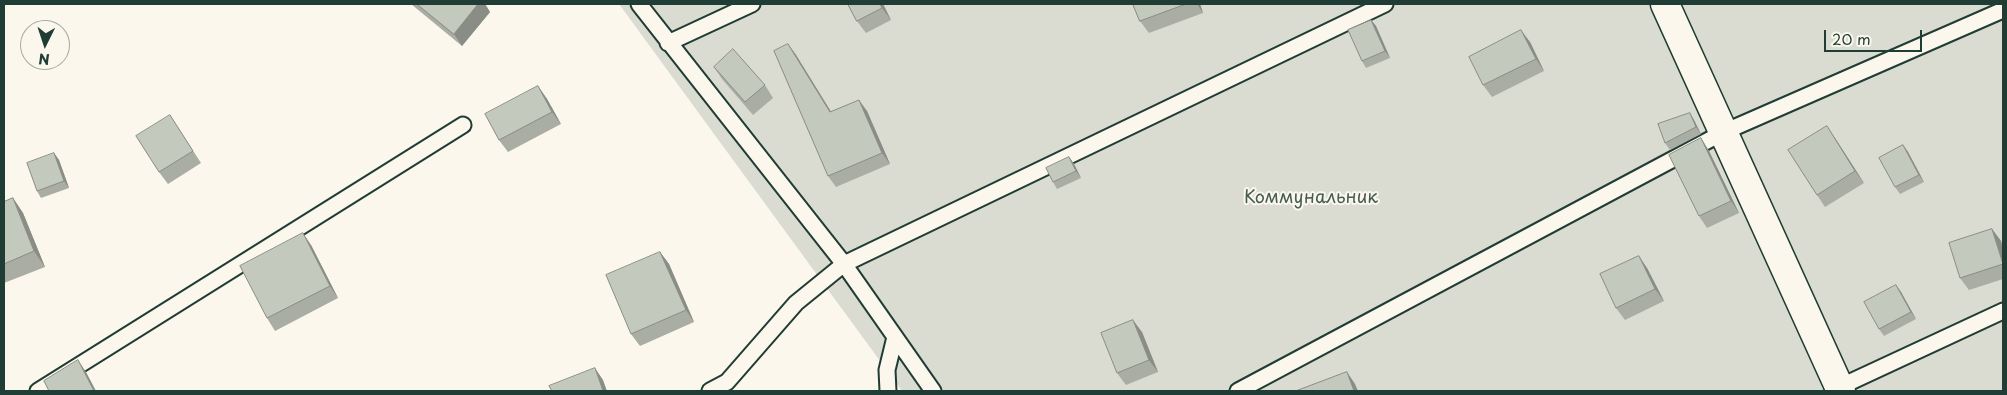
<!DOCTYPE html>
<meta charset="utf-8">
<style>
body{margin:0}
#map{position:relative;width:2007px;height:395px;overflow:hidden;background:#fbf7ec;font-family:"Playpen Sans",sans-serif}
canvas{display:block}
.frame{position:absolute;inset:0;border:5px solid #1f3d34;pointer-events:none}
.north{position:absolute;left:20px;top:20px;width:50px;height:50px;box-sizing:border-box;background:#fbf7ec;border:1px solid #a3ada2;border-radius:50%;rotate:184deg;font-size:14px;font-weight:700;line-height:20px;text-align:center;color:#1f3d34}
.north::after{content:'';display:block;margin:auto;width:18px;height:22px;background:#1f3d34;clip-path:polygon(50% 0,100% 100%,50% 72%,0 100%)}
.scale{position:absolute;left:1824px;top:30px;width:98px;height:22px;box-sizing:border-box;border:2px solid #1f3d34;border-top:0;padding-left:6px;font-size:15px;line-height:18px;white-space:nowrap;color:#1f3d34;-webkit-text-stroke:4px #fbf7ec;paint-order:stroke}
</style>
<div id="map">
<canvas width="2007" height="395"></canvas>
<div class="frame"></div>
<div class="north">N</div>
<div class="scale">20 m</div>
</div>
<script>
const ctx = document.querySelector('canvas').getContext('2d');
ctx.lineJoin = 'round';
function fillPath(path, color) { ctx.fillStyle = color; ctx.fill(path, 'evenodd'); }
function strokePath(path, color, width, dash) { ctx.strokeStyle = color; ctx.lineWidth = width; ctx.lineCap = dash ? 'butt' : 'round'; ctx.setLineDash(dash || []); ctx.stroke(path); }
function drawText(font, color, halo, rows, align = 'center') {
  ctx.font = font + ' "Playpen Sans",sans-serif'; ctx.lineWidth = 4; ctx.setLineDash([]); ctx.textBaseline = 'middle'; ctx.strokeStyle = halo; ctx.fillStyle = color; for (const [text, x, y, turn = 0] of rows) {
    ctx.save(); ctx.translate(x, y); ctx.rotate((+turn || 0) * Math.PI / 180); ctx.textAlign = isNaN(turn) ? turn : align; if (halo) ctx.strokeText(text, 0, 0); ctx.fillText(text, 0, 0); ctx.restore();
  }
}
fillPath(new Path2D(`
 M619 4H2003V391H902Z`), '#dbdcd1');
const service = new Path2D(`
 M639 4 844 264 933 391
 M668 43 752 4
 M1833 390 2003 311
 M38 391 463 125
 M710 391 727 382 796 303 844 264 1385 4
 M888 391 887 370 895 337
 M1238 391 1724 132 2003 10`);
const minor = new Path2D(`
 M1665 4 1841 391`);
strokePath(service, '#1f3d34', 19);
strokePath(minor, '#1f3d34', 31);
strokePath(service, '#fbf7ec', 15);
strokePath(minor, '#fbf7ec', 28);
fillPath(new Path2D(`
 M411 4H485L490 12 462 46Z
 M848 4H883L891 20 866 33 857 21Z
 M1133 4H1200L1203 13 1149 33 1140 21Z
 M1371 20 1376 26 1390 58 1366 68 1362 61Z
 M1530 42 1544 71 1492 97 1483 85Z
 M788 44 796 55 831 112 867 111 890 164 836 187 828 176Z
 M714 67 765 85 773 98 753 115 722 79Z
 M538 86 547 99 561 124 508 152 499 140Z
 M1690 113 1694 120 1701 134 1670 150 1665 143Z
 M170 115 201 163 168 184 159 172Z
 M1701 138 1709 151 1739 213 1707 228 1699 216Z
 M1835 138 1864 183 1825 207 1817 195Z
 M1903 145 1908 152 1924 182 1900 194 1895 187Z
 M54 153 59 160 69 188 41 198 37 191Z
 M1069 157 1074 164 1081 178 1057 189 1053 182Z
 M13 198 23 213 45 267 4 283V202Z
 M1992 229 2001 241 2003 249V279L1969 290 1960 278Z
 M311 245 338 298 275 331 267 318Z
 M660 252 669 264 694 322 640 346 631 334Z
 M1647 268 1664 301 1625 320 1616 308Z
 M1896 285 1901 292 1916 319 1884 336 1879 329Z
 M1142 332 1158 372 1126 385 1117 373Z`), '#a9ada3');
fillPath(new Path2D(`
 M478 4H485L490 12 462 46 454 34Z
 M880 4H883L891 20 882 8Z
 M1197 4H1200L1203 13Z
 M1371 20 1376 26 1390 58 1385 51Z
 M1521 30 1530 42 1544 71 1536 59Z
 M788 44 796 55 838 123 830 112Z
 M538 86 547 99 561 124 552 112Z
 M859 100 867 111 890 164 882 153Z
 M1690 113 1694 120 1701 134 1696 127Z
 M1827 126 1835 138 1864 183 1855 171Z
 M1701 138 1709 151 1739 213 1731 201Z
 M1903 145 1908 152 1924 182 1919 175Z
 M54 153 59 160 69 188 64 181Z
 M1069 157 1074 164 1081 178 1076 171Z
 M13 198 23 213 45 267 34 251Z
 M1992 229 2001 241 2003 249V263Z
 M303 233 311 245 338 298 330 286Z
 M660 252 669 264 694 322 686 310Z
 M1639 256 1647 268 1664 301 1655 289Z
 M1896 285 1901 292 1916 319 1911 312Z
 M1133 320 1142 332 1158 372 1149 360Z
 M78 360 86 372 96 391H94Z
 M595 368 603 380 607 391H603Z
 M1347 372 1355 384 1358 391H1354Z`), '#898d85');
const building = new Path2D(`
 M417 4H478L454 34Z
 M848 4H880L882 8 857 21Z
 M1133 4H1186L1140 21Z
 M1371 20 1385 51 1362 61 1348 30Z
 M1521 30 1536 59 1483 85 1469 57Z
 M788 44 830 112 859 100 882 153 828 176 774 51Z
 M733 49 765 85 745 102 714 67Z
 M538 86 552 112 499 140 485 114Z
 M1690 113 1696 127 1665 143 1658 124Z
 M170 115 193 151 159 172 136 136Z
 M1827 126 1855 171 1817 195 1788 150Z
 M1701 138 1731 201 1699 216 1669 155Z
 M1903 145 1919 175 1895 187 1879 158Z
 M54 153 64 181 37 191 27 163Z
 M1069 157 1076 171 1053 182 1046 168Z
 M13 198 34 251 4 264V202Z
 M1992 229 2003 264 1960 278 1949 243Z
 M303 233 330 286 267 318 240 266Z
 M660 252 686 310 631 334 606 275Z
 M1639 256 1655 289 1616 308 1600 274Z
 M1896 285 1911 312 1879 329 1864 302Z
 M1133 320 1149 360 1117 373 1101 333Z
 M78 360 94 391H49L44 381Z
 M595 368 603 391H552L549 386Z
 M1347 372 1354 391H1296Z`);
fillPath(building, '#c4c9be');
strokePath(building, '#898d85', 1);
drawText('18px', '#455d53', '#fbf7ec', [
 ["Коммунальник",1311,198]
]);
</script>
